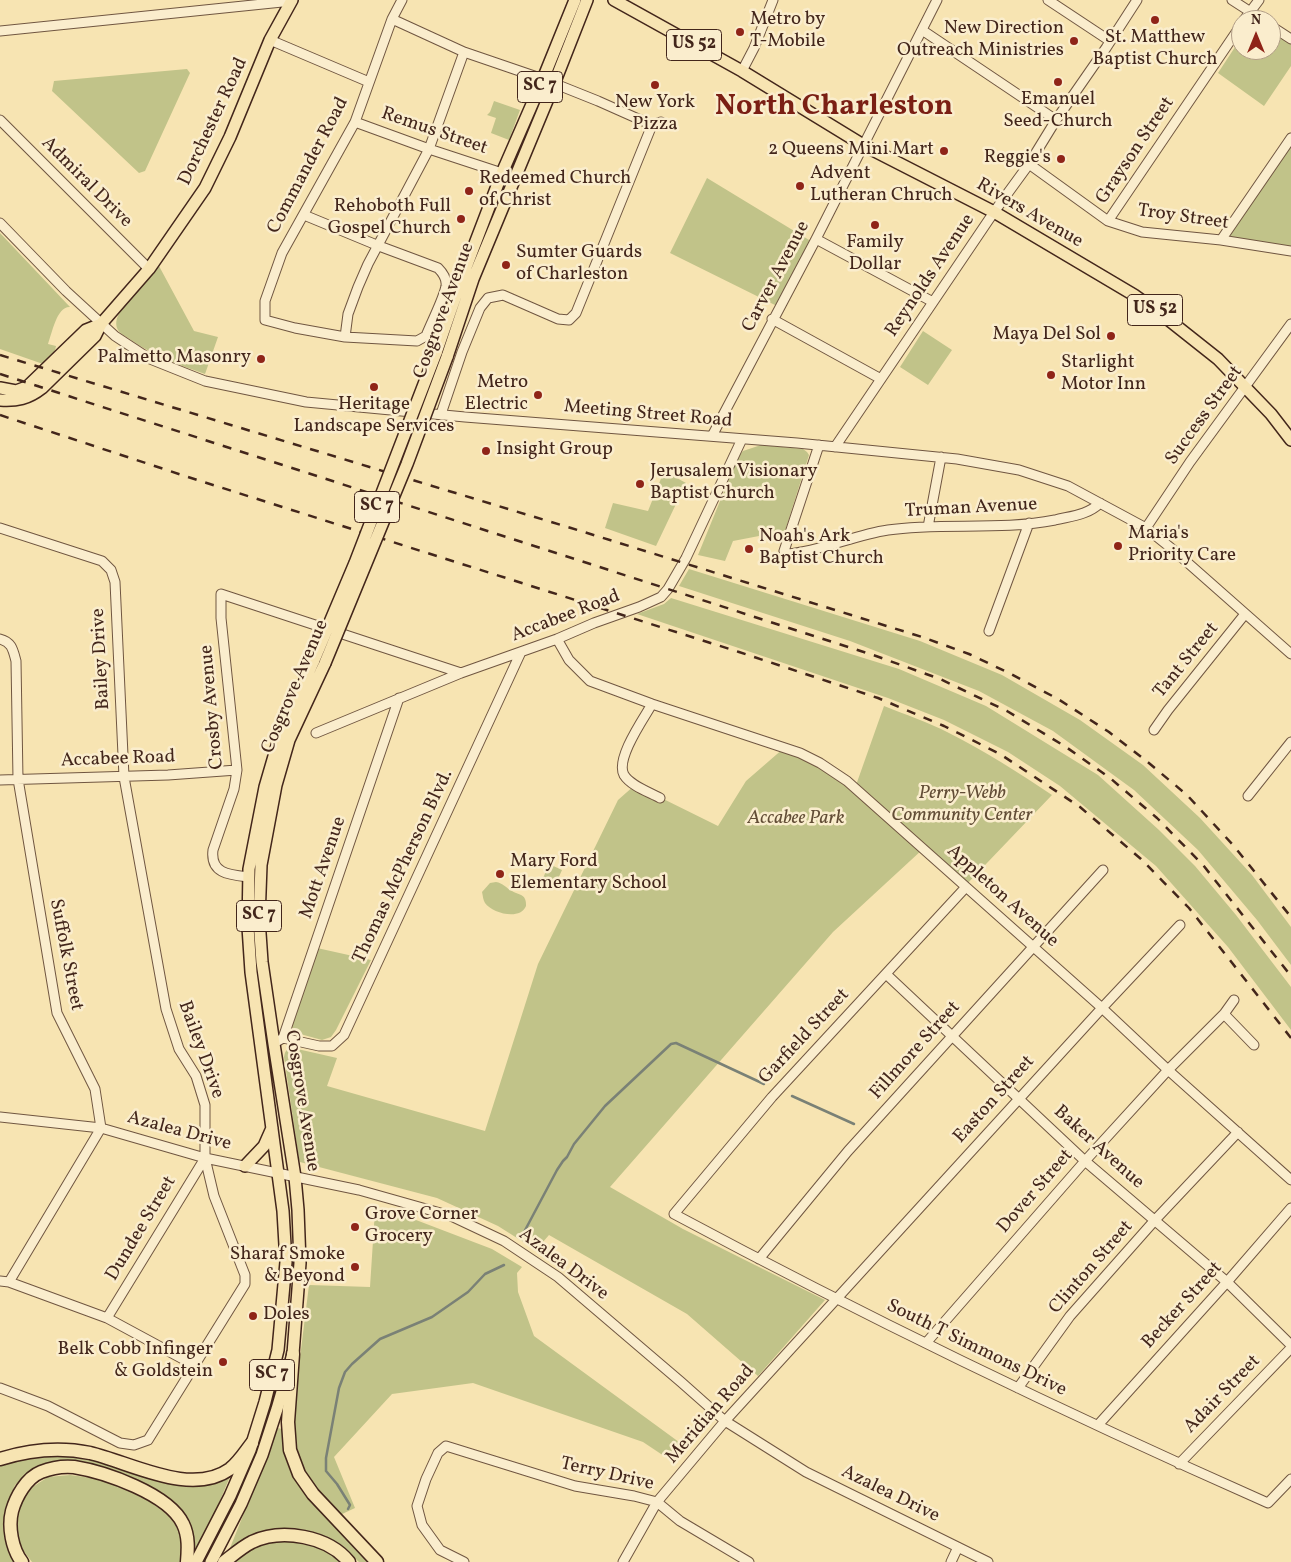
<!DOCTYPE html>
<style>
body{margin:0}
#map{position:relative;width:1291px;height:1562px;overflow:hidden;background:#f7e4b2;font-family:Vollkorn,serif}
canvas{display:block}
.north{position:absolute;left:1231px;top:10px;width:50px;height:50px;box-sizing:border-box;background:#faedcd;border:1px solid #b19d86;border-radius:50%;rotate:0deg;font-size:14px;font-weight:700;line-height:20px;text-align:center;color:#43261b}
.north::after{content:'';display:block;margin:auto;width:18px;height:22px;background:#8f2418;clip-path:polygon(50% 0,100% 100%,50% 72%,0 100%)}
</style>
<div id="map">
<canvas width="1291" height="1562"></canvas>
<div class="north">N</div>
</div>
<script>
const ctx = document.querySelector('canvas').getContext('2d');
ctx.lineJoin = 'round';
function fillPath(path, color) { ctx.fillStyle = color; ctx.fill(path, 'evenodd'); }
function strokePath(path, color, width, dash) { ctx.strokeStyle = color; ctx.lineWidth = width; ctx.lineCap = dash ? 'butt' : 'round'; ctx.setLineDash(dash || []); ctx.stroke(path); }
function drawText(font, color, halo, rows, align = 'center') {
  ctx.font = font + ' Vollkorn,serif'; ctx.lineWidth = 5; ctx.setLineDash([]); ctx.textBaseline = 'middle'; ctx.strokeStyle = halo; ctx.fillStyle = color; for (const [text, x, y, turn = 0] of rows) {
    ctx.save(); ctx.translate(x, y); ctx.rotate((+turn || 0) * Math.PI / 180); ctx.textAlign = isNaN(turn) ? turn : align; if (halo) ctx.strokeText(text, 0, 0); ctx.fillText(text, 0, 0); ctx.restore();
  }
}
fillPath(new Path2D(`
 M1271 31 1291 44V66L1264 106 1218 73 1241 38V50H1271Z
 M187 69 190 73 145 171 139 173 52 91 54 81Z
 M494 101 520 110 509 140 491 133 496 118 487 115 490 112Z
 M1291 139V251L1221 239Z
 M707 178 814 243 779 307 670 253Z
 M0 233 70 307C57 306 52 333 48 344L56 346C55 354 49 358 43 364L0 349Z
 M159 266 194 331 218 337 205 374C179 365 154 356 131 340 127 337 120 334 118 330 115 325 116 318 120 312Z
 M923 331 952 350 928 385 900 367Z
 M761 445 803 449 807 452 809 455 785 531 733 541 725 561 698 555 738 457 743 451Z
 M664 471 686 483 656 546 605 528 613 503 648 511Z
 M689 569 920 641 1002 675 1080 720 1143 765 1200 818 1252 875 1291 927V965L1257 920 1198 850 1134 790 1053 731 979 691 850 641 679 586Z
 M671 598 899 669 986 706 1098 775 1159 830 1195 866 1236 915 1291 987V1030L1228 947 1156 866 1060 786 1008 752 944 720 888 698 637 614 664 604Z
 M884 706C906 715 928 722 949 733 985 751 1019 773 1052 795L965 886 923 849 833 932 610 1187 683 1229 825 1300 758 1376 687 1314 549 1235 536 1250 498 1226 437 1198 300 1162 299 1159 284 1057C285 1051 287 1048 293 1048L337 1058 327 1086 485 1131 538 964 618 800 635 785 718 826 746 781 784 748 855 788Z
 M549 864 562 870 553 890 541 883Z
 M496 882C503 883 506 888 512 891 516 894 523 894 525 899 526 901 526 904 526 906 520 921 492 913 485 903 483 900 483 896 482 892L490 883Z
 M317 948 371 960 336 1030 331 1037 322 1040 293 1032 292 1026Z
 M375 1210 416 1220 492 1249 522 1267 517 1273 518 1292 534 1336 683 1445 670 1460 643 1442 473 1383 392 1394 334 1457 355 1508 340 1515 308 1479 297 1457 292 1422 309 1285 370 1287Z
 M278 1428 282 1429 285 1457 292 1476 305 1493 369 1562H359L339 1544 319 1535 258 1534 230 1548Z
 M56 1455C71 1456 86 1457 102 1461 132 1469 171 1491 202 1486 213 1485 222 1479 231 1474L214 1515 195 1549 192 1548 187 1521 115 1472 32 1471 15 1485 5 1510 3 1526 5 1541 18 1562H0V1464L16 1459Z
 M70 1475C83 1477 96 1478 108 1481 118 1483 128 1490 136 1494 166 1510 186 1525 183 1562H32L22 1549 16 1534 18 1503 28 1490 48 1477Z
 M289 1541 321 1548 342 1562H231L237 1556 264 1544Z`), '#c1c389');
strokePath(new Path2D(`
 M792 1096 854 1124
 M523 1234 557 1170 563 1161 567 1157 574 1144 605 1106 671 1044 676 1043 764 1084
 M348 1509 350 1505 337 1484 326 1471V1458L339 1388 345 1372 352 1364 380 1339 432 1317 468 1292 485 1274 504 1265`), '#7a8176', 2.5);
const minor = new Path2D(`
 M1048 0 1110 41
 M1232 0 1263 20
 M392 19 464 52 543 79 598 101 652 125 661 122
 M1244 20 1259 0
 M1271 26 1291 39
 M922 30 1056 120
 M0 31 292 1
 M270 40 369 82
 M742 71 754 48 773 0
 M0 120 149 269
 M355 122 429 149 502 173
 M1029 164 1108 221 1142 232 1221 240 1291 251
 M304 215 379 246 438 268C443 273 447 279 446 286 444 298 431 323 426 336L417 341 345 337 295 328 265 320V301L282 253 355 122 392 19 402 0
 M1108 221 1241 25
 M0 223 66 291 115 336 150 359 205 381 306 402 465 417 797 443 957 459 1019 470 1068 486 1146 528 1171 548 1291 654
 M816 239 933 302
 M1221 240 1291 138
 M772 319 881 379
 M345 337 348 314 358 287 368 264 429 149 464 52
 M441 414 462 352 480 308 488 298 503 295 558 319 569 320 576 313 652 125
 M712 436 816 239 937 0
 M819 445 784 551 788 554C822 551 854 535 888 530 943 522 1000 531 1055 520 1071 516 1088 515 1100 503
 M835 447 994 212 1029 164 1056 120 1106 48 1137 0
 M928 527 941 457
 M0 528 102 561 111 570 115 582 124 777 166 1009 179 1049 196 1076 205 1105V1158L214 1196 245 1275V1284L148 1440 134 1445 120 1443 48 1406 0 1388
 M1146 528 1190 462 1291 324
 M989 631 1029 523
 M0 639C12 642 13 650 16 661L18 779 57 1013 95 1089 101 1128 9 1282
 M557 639 569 660 590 681 652 704 800 753 820 763 847 781 1102 1008 1168 1070 1291 1180
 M652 704C644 718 615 759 624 775 631 786 649 792 660 798
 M1154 730 1168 710 1245 614
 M316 733 461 673 557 639 594 623 639 607 661 597 668 589 686 558 742 439
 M0 780 168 775 237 770
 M1248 796 1291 742
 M249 877C230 875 210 874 213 850L234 789 237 770 221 618V594L461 673
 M966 887 772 1097 674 1214C868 1318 1067 1414 1268 1503L1291 1479
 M886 974 1085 1161 1227 1282 1291 1345
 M1224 1014 1254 1045
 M283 1038 319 1046H332L344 1035 521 652
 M278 1041 283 1038 399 698
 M0 1117 101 1128 205 1158 359 1190 451 1216 504 1241 558 1277 681 1382 725 1421 806 1472 988 1562
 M759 1259 848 1151 1103 870
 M0 1281 9 1282 107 1318 194 1365
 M107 1318 205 1158
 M926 1343 1085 1161 1168 1070 1224 1014 1234 1000
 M1018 1388 1070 1316 1155 1220 1238 1132
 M1098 1425 1227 1282 1291 1208
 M1179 1464 1291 1348
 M464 1562 440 1550 422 1525 417 1506 426 1479 438 1453 446 1446 575 1486 634 1496 657 1502 680 1521 749 1562
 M623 1562 657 1502 725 1421 1102 1008 1180 925
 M951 1562 958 1547`);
const major = new Path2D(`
 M614 0 742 71 863 145 994 212 1134 295 1165 317 1218 359 1271 414 1291 440
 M436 353 463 275 502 173 543 79 575 0
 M447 357 473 279 554 84 587 0
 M0 388 16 391 27 387 86 330 101 324
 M0 400C17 401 28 399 42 388L95 336 101 324 149 269 205 188 230 137 270 40 292 0
 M245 1166 264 1146 272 1128
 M196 1562 230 1496 250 1450 265 1402 278 1350 286 1262 283 1211 251 972 248 927 249 869 265 787 279 739 314 660
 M211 1562 241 1504 262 1455 277 1409 293 1354 300 1263 298 1210 295 1177 274 1044 262 962 259 919 261 865 276 785 289 740 325 663`);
const highway = new Path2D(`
 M293 1354 288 1422 290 1450 299 1474 313 1494 377 1562
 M0 1459C29 1450 61 1447 90 1453 132 1463 191 1497 230 1469 239 1462 245 1452 252 1443
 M22 1562C12 1549 8 1527 12 1511 16 1497 26 1478 41 1472 51 1468 63 1466 74 1467 105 1472 169 1494 183 1524 189 1536 188 1550 187 1562
 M224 1562C233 1555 242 1547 252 1542 282 1528 328 1536 349 1562`);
strokePath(minor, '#705641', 11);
strokePath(major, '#43261b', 14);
strokePath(highway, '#43261b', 15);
strokePath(minor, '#faedcd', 9);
strokePath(major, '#f7e4b2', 11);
strokePath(highway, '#f7e4b2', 12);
strokePath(new Path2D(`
 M0 355 571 528 922 637 969 654 1009 673 1058 699 1109 732 1144 759 1187 795 1233 845 1291 917
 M0 374 876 656 940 679 1007 711 1066 747 1110 778 1157 818 1203 865 1291 976
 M0 415 188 477 739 652 878 698 944 726 1000 754 1080 807 1141 859 1189 908 1291 1038`), '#43261b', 2.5, [9, 9]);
const majorBridge = new Path2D(`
 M314 660 355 563 436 353
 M325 663 407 464 447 357`);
strokePath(majorBridge, '#43261b', 14, []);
strokePath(majorBridge, '#f7e4b2', 11);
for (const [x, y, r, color] of [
 [1155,20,5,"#8f2418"],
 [740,32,5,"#8f2418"],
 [1074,41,5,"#8f2418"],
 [1058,82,5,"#8f2418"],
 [655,85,5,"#8f2418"],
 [944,151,5,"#8f2418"],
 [1061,159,5,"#8f2418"],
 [800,186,5,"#8f2418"],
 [469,191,5,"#8f2418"],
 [461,219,5,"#8f2418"],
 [875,225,5,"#8f2418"],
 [506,265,5,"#8f2418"],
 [1111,336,5,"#8f2418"],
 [261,359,5,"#8f2418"],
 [1051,375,5,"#8f2418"],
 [374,387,5,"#8f2418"],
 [538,395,5,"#8f2418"],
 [486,451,5,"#8f2418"],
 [640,484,5,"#8f2418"],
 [1118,546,5,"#8f2418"],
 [749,549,5,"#8f2418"],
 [500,874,5,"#8f2418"],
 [355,1227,5,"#8f2418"],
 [355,1267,5,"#8f2418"],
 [253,1316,5,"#8f2418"],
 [223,1362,5,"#8f2418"]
]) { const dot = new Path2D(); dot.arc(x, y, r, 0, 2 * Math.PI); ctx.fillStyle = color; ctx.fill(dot); strokePath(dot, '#faedcd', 2); }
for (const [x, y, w] of [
 [694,45,55],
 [540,87,45],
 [1155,310,55],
 [377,507,45],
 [259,916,45],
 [272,1375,45]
]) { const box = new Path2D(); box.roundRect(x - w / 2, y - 15.5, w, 31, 4); ctx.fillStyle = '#faedcd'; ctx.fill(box); strokePath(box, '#43261b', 1); }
drawText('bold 18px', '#43261b', null, [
 ["US 52",694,45],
 ["SC 7",540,87],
 ["US 52",1155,310],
 ["SC 7",377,507],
 ["SC 7",259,916],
 ["SC 7",272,1375]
]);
drawText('19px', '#43261b', '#faedcd', [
 ["Metro by",750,21],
 ["T-Mobile",750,43],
 ["New Direction",1064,30,"right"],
 ["Outreach Ministries",1064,52,"right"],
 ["St. Matthew",1155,39,"center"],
 ["Baptist Church",1155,61,"center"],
 ["Emanuel",1058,101,"center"],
 ["Seed-Church",1058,123,"center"],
 ["New York",655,104,"center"],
 ["Pizza",655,126,"center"],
 ["2 Queens Mini Mart",934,151,"right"],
 ["Reggie's",1051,159,"right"],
 ["Advent",810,175],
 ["Lutheran Chruch",810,197],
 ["Redeemed Church",479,180],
 ["of Christ",479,202],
 ["Rehoboth Full",451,208,"right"],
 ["Gospel Church",451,230,"right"],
 ["Family",875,244,"center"],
 ["Dollar",875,266,"center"],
 ["Sumter Guards",516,254],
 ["of Charleston",516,276],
 ["Maya Del Sol",1101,336,"right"],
 ["Palmetto Masonry",251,359,"right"],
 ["Starlight",1061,364],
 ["Motor Inn",1061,386],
 ["Metro",528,384,"right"],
 ["Electric",528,406,"right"],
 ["Heritage",374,406,"center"],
 ["Landscape Services",374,428,"center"],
 ["Insight Group",496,451],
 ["Jerusalem Visionary",650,473],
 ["Baptist Church",650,495],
 ["Maria's",1128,535],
 ["Priority Care",1128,557],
 ["Noah's Ark",759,538],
 ["Baptist Church",759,560],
 ["Mary Ford",510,863],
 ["Elementary School",510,885],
 ["Grove Corner",365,1216],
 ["Grocery",365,1238],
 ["Sharaf Smoke",345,1256,"right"],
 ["& Beyond",345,1278,"right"],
 ["Doles",263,1316],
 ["Belk Cobb Infinger",213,1351,"right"],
 ["& Goldstein",213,1373,"right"]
], 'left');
drawText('19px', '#43261b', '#faedcd', [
 ["Dorchester Road",214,122,-65],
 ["Remus Street",434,132,19],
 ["Grayson Street",1136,151,-56],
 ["Commander Road",309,166,-62],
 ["Admiral Drive",86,183,45],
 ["Rivers Avenue",1029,214,30],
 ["Troy Street",1183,218,8],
 ["Reynolds Avenue",931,276,-56],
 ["Carver Avenue",777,277,-62],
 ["Cosgrove Avenue",445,311,-70],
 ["Meeting Street Road",648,415,5],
 ["Success Street",1205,416,-54],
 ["Truman Avenue",971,509,-3],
 ["Accabee Road",566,617,-21],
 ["Bailey Drive",102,659,-93],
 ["Tant Street",1187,661,-51],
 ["Cosgrove Avenue",296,687,-67],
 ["Crosby Avenue",213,707,-95],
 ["Accabee Road",118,760,-2],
 ["Thomas McPherson Blvd.",404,867,-65],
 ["Mott Avenue",324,868,-71],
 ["Appleton Avenue",1002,897,42],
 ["Suffolk Street",65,955,79],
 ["Garfield Street",805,1037,-47],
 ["Bailey Drive",200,1050,70],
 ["Fillmore Street",916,1051,-48],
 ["Easton Street",995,1100,-48],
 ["Cosgrove Avenue",301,1101,81],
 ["Azalea Drive",179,1132,15],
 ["Baker Avenue",1098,1148,42],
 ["Dover Street",1036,1192,-49],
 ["Dundee Street",142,1229,-59],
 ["Azalea Drive",563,1265,37],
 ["Clinton Street",1092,1268,-49],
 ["Becker Street",1183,1306,-48],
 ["South T Simmons Drive",976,1349,26],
 ["Adair Street",1223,1395,-46],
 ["Meridian Road",711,1415,-49],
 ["Terry Drive",607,1475,13],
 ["Azalea Drive",890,1495,26]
]);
drawText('italic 19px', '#624d36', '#faedcd', [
 ["Perry-Webb",962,795],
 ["Community Center",962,817],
 ["Accabee Park",796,820]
]);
drawText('bold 29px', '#7a1f14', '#faedcd', [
 ["North Charleston",834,109]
]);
</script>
